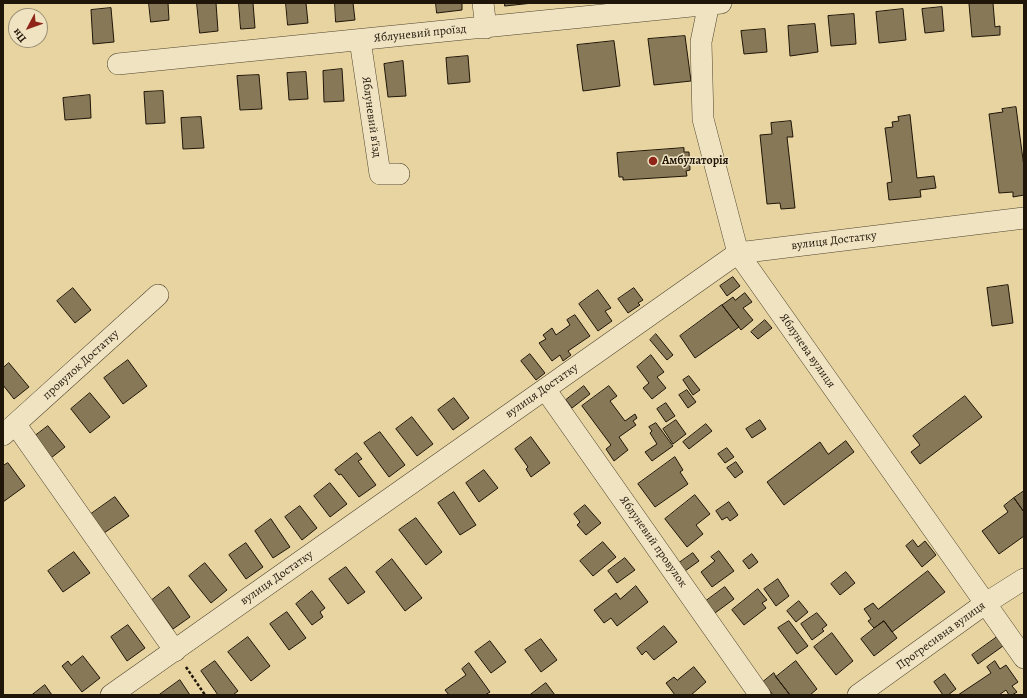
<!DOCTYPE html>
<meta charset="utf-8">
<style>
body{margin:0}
#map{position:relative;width:1027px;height:698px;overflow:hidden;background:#e7d4a1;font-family:Alegreya,serif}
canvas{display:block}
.frame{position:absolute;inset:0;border:4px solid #1f1508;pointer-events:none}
.north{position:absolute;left:8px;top:8px;width:40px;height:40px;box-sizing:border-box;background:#efe3c2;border:1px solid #9c9178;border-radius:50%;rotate:229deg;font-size:11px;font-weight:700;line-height:16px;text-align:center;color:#1f1508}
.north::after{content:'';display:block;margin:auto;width:14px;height:18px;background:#8f2418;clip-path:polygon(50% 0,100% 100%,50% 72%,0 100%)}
</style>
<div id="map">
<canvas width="1027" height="698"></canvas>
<div class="frame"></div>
<div class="north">Пн</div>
</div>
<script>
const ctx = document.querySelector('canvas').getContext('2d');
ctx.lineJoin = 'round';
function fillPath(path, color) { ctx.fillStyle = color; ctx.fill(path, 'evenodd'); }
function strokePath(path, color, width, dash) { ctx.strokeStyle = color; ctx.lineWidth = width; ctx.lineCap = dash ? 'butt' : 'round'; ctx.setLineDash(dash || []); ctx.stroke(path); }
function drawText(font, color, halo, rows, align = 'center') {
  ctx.font = font + ' Alegreya,serif'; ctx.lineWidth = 3; ctx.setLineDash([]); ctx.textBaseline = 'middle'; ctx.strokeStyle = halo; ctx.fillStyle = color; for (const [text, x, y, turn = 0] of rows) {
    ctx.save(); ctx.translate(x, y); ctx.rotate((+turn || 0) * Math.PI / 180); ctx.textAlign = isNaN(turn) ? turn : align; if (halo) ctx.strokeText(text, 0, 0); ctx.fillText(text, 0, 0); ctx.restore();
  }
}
const building = new Path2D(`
 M149 3H168L169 20 151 22Z
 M197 3H216L218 31 200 33Z
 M239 3H253L255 28 241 29Z
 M286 3H306L308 23 288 25Z
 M335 3H353L355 20 336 22Z
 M436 3H462V10L437 13Z
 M505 3H533L505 6Z
 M993 3 995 27 1000 26V35L972 37 969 4Z
 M942 7 944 31 925 33 922 9Z
 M111 8 114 42 93 44 91 10Z
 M903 9 906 40 879 43 876 12Z
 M854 14 856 44 831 46 828 16Z
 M815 24 818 52 790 56 788 26Z
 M765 29 767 52 744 54 741 31Z
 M685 36 691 81 654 85 648 39Z
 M614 41 620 86 583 91 577 45Z
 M468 56 470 82 448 84 446 58Z
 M403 61 406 96 388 97 384 64Z
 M342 69 344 101 324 102 323 71Z
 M306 72 308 99 289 100 287 73Z
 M259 75 262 109 240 110 237 76Z
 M163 91 165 123 146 124 144 92Z
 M90 95 91 118 65 120 63 98Z
 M1016 107 1024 167V195L1013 197V192L999 193 989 114 1003 112 1002 109Z
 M910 115 917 178 934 176 936 188 920 190 921 197 889 200 887 183 892 182 885 128 893 127 892 122 899 121 898 117Z
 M201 117 204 148 183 149 181 118Z
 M791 121 793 137H787L795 208 781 209 780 203 767 204 760 135 772 134 771 123Z
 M684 148V152H689L690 170 686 171 687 176 623 180V177H619L617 153Z
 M733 277 740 286 727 296 720 286Z
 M1008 285 1013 323 992 326 987 288Z
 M73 288 91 310 75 323 57 301Z
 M634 288 643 300 638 303 640 305 628 313 618 299Z
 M598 290 611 308 605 311 612 321 598 331 579 304Z
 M745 293 752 302 743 308 753 320 741 330 722 305 733 297 735 300Z
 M722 305 739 327 695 358 680 336Z
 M575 315 590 336 568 351 571 355 563 361 560 355 552 361 539 343 546 339 543 335 552 328 556 335 570 325 567 320Z
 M765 320 772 328 758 339 751 332Z
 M656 334 673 355 667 360 650 340Z
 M530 354 545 373 536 380 521 361Z
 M651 355 664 372 657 377 666 388 652 399 643 388 649 383 637 367Z
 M128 360 147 386 123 404 104 378Z
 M9 363 29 387 14 399 3 385V368Z
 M689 376 700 390 693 395 683 380Z
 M584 386 590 394 572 408 566 400Z
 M609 386 617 396 610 401 625 421 635 414 637 418 633 421 636 425 619 437 628 450 614 461 606 449 611 445 582 406Z
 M687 390 696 402 688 408 679 395Z
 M90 393 110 417 90 433 71 409Z
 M965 396 982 417 920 464 911 452 920 445 913 436Z
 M454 398 469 418 453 430 438 410Z
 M666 403 675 416 666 422 657 409Z
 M412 417 433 444 417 456 396 429Z
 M676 420 686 434 673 444 663 429Z
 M760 420 766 429 752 438 746 429Z
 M656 423 673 446 652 461 645 452 657 444 650 433 652 431 649 427Z
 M706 424 712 431 689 449 683 442Z
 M48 426 65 447 51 458 35 436Z
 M380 432 405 465 389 477 364 443Z
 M531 437 550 463 531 477 526 469 528 467 515 449Z
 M846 441 854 452 784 505 767 482 820 442 828 454Z
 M727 448 734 457 725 463 718 454Z
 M357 453 362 459 358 461 376 485 359 497 341 474 339 475 335 470Z
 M675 457 683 470 680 472 688 484 655 507 638 484Z
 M736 462 743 472 735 478 727 468Z
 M8 463 25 486 3 502V466Z
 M484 470 498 488 479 502 466 483Z
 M330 483 347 504 330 517 314 496Z
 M1024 491V512L1014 498Z
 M454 492 476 525 460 535 438 503Z
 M695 495 710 514 696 525 703 534 687 547 665 519Z
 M115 497 129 516 104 533 91 514Z
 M1014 498 1024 512V536L999 554 982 531 1008 512 1004 506Z
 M729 502 738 515 730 521 727 517 722 520 716 511Z
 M585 505 601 523 586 535 577 525 580 522 574 514Z
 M300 506 317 528 302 540 285 517Z
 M416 518 442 552 426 565 399 530Z
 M271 519 290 547 273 558 255 531Z
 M913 540 918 547 925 541 936 555 922 567 906 546Z
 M603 542 616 557 593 576 580 561Z
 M246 543 263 567 246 579 229 555Z
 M719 551 734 571 712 587 701 572 715 561 711 557Z
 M74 552 90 573 63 592 48 571Z
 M693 553 699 561 685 571 679 563Z
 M752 554 758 562 749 569 743 561Z
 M625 558 635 570 617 583 608 571Z
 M392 559 422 598 405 611 376 572Z
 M205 563 227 590 211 603 189 576Z
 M346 567 365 592 348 604 329 579Z
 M928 571 945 592 892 632 884 621 874 628 868 621 871 619 864 609 873 603 878 609Z
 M846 572 855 583 840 595 831 584Z
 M778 579 789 596 776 606 764 589Z
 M636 586 648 602 617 626 611 618 604 623 594 610 616 593 620 599Z
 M169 587 190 617 173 629 152 600Z
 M725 587 734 599 715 613 706 601Z
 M758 589 767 600 762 603 766 608 744 625 732 610Z
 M312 591 325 608 320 612 323 617 312 625 296 604Z
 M799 601 808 612 796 622 787 611Z
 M287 612 306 638 289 650 270 624Z
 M817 613 827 625 822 629 824 631 812 640 801 624Z
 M789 621 808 646 797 654 778 628Z
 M884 621 897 638 874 656 861 639Z
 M128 625 145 648 127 661 111 637Z
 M664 626 677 642 654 660 646 651 642 655 637 648Z
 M832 633 853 661 836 675 814 647Z
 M248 637 270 666 251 681 228 652Z
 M997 637 1003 646 978 664 972 655Z
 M541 639 557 660 541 672 525 650Z
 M490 641 506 662 491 673 475 652Z
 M83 656 100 678 82 692 62 666 68 661 71 665Z
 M215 661 238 691 233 695H218L201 671Z
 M796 661 817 689 810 695H790L776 677Z
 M995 661 1000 669 1006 665 1018 682 1012 686 1017 692 1012 695H1009L1006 690 999 695H958L991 673 987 667Z
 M469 663 490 692 485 695H449L445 690 466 675 462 669Z
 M694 667 706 682 691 695H675L666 683 674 677 677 680Z
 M774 673 776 677 790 695H773L763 682Z
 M945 674 956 689 948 695H943L934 682Z
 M180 680 190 695H159Z
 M546 683 555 695H530Z
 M45 685 52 695H32Z`);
fillPath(building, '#877858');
strokePath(building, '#1f1508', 1);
const minor = new Path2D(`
 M483 3 486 28
 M709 3 701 42 703 119 738 253 1024 658
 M360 40 380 174H399
 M118 64 721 3
 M545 389 760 695
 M16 425 175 651
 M3 435 158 295
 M111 695 738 253 1024 218
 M858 695 986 603 1024 579`);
strokePath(minor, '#51452e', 22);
strokePath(new Path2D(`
 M186 667 205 695`), '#1f1508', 2.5, [3, 2]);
strokePath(minor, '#efe3c2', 21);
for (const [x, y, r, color] of [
 [653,161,5,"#8f2418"]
]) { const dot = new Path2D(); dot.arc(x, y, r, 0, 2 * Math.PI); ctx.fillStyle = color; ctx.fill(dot); strokePath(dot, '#efe3c2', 1.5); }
drawText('12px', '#1f1508', '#efe3c2', [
 ["Яблуневий проїзд",420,34,-6],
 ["Яблуневий в'їзд",371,117,82],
 ["вулиця Достатку",834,241,-7],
 ["Яблунева вулиця",807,351,55],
 ["провулок Достатку",81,365,-42],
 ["вулиця Достатку",542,391,-35],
 ["Яблуневий провулок",653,542,55],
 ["вулиця Достатку",277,578,-35],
 ["Прогресивна вулиця",941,636,-36]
]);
drawText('bold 12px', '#1f1508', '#efe3c2', [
 ["Амбулаторія",662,161]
], 'left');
</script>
